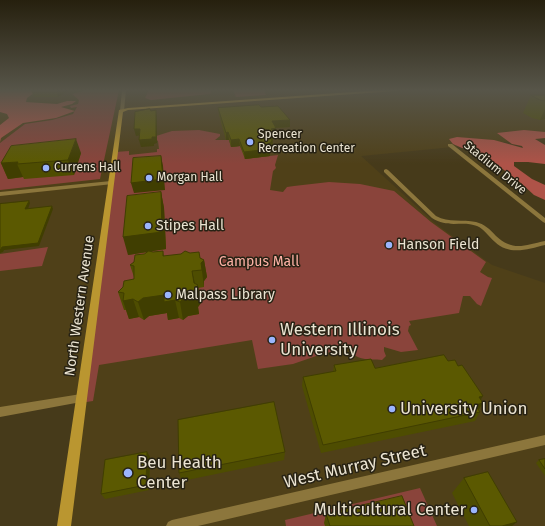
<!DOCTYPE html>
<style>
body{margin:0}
canvas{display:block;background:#463a1a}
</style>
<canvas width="545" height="526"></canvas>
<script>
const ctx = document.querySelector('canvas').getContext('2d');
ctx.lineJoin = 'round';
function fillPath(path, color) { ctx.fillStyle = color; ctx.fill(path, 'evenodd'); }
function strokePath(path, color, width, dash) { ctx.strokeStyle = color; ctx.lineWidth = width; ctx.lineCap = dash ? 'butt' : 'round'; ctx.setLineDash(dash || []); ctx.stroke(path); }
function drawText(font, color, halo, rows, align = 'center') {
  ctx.font = font + ' "Fira Sans",sans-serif'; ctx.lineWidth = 3; ctx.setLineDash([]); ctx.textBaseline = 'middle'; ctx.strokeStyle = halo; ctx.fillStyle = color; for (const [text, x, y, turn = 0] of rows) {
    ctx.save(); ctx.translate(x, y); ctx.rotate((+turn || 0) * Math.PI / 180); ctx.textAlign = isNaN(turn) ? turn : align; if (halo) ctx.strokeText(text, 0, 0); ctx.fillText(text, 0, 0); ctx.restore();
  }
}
fillPath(new Path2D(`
 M0 90H545V138L361 156 436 224 492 265 545 283V526H64L81 398 0 412Z`), '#4f4018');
fillPath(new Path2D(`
 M87 90H119L100 179 0 190V143L25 124 52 120 73 114 77 107 71 108 70 106 78 104 79 100 72 94Z
 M149 90H212L210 94 151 100 145 98Z
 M233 90H264L266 95 236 97Z
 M199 130 220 134V136L215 140H229L231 147 240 146 246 158 244 159 278 155 275 165 276 168 273 171 270 190 283 192 287 187 294 186 329 182 360 184 394 191 431 222 486 262 480 272 488 277 492 278 481 306 477 304 470 296H463L459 313 409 321 411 325 409 326 408 331 418 350 401 352 384 347V351L386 356 382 360C369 359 355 361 348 348L322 354 293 364 258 369 252 340 99 365 93 401 80 403 115 152 129 151V155L157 152V149H159L158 141 153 137 172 131Z
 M48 247 42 266 0 271V254Z
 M420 488 437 526H286L285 520Z`), '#8a443b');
fillPath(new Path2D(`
 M0 90H38L27 98 26 102 57 104 67 101H76L72 104 61 107 75 111 56 118 23 123 1 138 0 142V125L9 118 7 114 0 112Z
 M524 130 545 132V138L535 139 545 145V164L528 162H514V166L532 179 545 185V200L534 195 521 183 487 157 477 151 462 148 453 144 449 139 457 137 494 140 523 148 522 146 512 144 497 133Z`), '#ae5348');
fillPath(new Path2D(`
 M122 90H126L124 111 122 112 120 111Z
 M448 144H452L545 218V223L543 222 448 146Z
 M386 169 388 170 436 216C449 223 462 219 476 222 484 224 490 229 496 236 513 252 525 245 545 241V245C528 249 510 256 495 242 489 237 484 229 477 226 462 220 449 229 432 218L384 172V170Z
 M111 181 113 182V184L0 196V192Z
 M81 394 84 395 86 398 84 401 81 402 0 417V407Z
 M545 435V445L198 526H166L168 522 172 520Z`), '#8c763c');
fillPath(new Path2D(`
 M380 90H398L396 91 128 110 123 112 71 526H57L119 110 128 108Z`), '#ba9630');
fillPath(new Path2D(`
 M31 90H69L58 97H34Z
 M276 90H290L277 91Z
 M531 95H545V119L540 120 532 118 523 113Z
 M261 107 290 127 276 128V135L273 136 272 149 270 151V156L245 159 240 146 231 147 229 140H226L219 115 218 108Z
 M81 153 74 175 24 179 23 177 8 179 1 163Z
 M161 192 164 208 166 249 151 251 153 252 163 251 164 256 200 258 204 260 207 277 204 281V287L198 288 201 303 198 307 199 314 188 316 183 320 179 318 168 320 167 313 149 316 144 320 139 317 129 319 126 310H124L118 292 134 279V277L130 265 147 252 128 255Z
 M448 361 483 403 479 410 480 412 475 421 321 453 302 386 303 377 333 372 334 365 375 368Z
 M147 452 150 457 149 490 105 499 101 494Z
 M285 452 284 460 182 481 179 473Z
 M545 459V476L536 463 539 460Z
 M464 478 502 526H469L452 493Z
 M326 514 414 526H325L324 523Z`), '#4e4d01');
fillPath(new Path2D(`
 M56 90H69L58 97Z
 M545 109V119L540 120Z
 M156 110 157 116V143L154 144V146L141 147 139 140Z
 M290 120V127L272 128V121Z
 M276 128V135L273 136 272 149 270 151V156L245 159 244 152 267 145 270 132 271 129Z
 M134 129H140L141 135 136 136Z
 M228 132 229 140H226V133Z
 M76 139 81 153 74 175 68 160Z
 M239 139 240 146 231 147V140Z
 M161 156 163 166 165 190 134 193 131 183Z
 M18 162 17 164 23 177 8 179 1 163Z
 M161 192 164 208 166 249 128 255 123 237Z
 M29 201 30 203 27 212 25 209Z
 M52 206 53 209 39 246 4 250 3 252 0 253V250L2 247Z
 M204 260 207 277 204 281V287L201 263Z
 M192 271 196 288 198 285 201 303 198 307 199 314 188 316 183 320 180 302Z
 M164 295 175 300 179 318 168 320 167 313 149 316 144 320 138 302 143 298Z
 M133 299 139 317 129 319 123 301Z
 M483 396 478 404 483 403 477 412 470 413 479 397Z
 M147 452 150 457 149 490 146 485Z
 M517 522 512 526H502Z`), '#403e01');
const building = new Path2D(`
 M531 95H545V101L540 100Z
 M259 105 261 107 278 106 290 120 272 121 276 128 271 129 273 131 270 132 272 136H270L272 141 267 145 270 149 244 152 239 139 231 140 228 132 226 133 218 108Z
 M150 109 151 111 156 110V137H152V139L139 140 140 129H134L135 112Z
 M76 139 68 160 17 164 18 162 1 163 11 146Z
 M161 156 163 179 131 183 133 158Z
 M161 192 162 232 123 237 127 196Z
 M29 201 25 209 52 206 38 243 2 247 1 249 0 250V204Z
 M149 251 153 252 163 251V256L181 254 185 251 190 253 199 252 200 258 204 260 201 263 202 270 192 271 194 283 198 285 194 289 196 296 184 298 180 302 175 300 164 302V295L143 298 138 302 133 299 123 301 124 293 118 292 123 287 124 281 134 279V266L130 265 134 262 135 255 144 254Z
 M444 355 448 361 455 360 458 366 462 365 483 396 479 397 483 403 475 405 480 412 323 445 303 377 336 371 334 365 371 359 375 368Z
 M274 402 285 452 179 473 178 420Z
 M147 452 146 485 101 494 105 460Z
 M545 459V469L539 460Z
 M488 472 517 522 502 526H490L464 478Z
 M402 496 414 526H330L326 514Z`);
fillPath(building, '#5b5901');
strokePath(building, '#403e01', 1);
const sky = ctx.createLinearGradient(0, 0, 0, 164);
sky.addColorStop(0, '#26200e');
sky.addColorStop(0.55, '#575549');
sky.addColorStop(1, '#57554900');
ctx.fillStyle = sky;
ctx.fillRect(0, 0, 545, 164);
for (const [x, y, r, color] of [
 [250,142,4,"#9bb5fd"],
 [46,168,4,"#9bb5fd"],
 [149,178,4,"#9bb5fd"],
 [148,226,4,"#9bb5fd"],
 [389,245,4,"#9bb5fd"],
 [168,295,4,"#9bb5fd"],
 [272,340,4,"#9bb5fd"],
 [392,409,4,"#9bb5fd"],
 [128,473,5,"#9bb5fd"],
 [474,510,4,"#9bb5fd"]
]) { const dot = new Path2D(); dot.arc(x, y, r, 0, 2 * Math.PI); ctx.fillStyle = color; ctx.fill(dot); strokePath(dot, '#272214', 1.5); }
drawText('12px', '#ebe4d2', '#272214', [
 ["Spencer",258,135],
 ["Recreation Center",258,149],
 ["Currens Hall",54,168],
 ["Morgan Hall",157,178]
], 'left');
drawText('12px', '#ebe4d2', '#272214', [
 ["Stadium Drive",495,168,39]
]);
drawText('14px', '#ebe4d2', '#272214', [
 ["Stipes Hall",156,226],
 ["Hanson Field",397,245],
 ["Malpass Library",176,295]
], 'left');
drawText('14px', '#fdb1a5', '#272214', [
 ["Campus Mall",259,262]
]);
drawText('14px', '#ebe4d2', '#272214', [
 ["North Western Avenue",80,306,-82]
]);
drawText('17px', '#ebe4d2', '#272214', [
 ["Western Illinois",280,330],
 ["University",280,350],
 ["University Union",400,409],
 ["Beu Health",137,463],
 ["Center",137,483],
 ["Multicultural Center",466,510,"right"]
], 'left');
drawText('17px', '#ebe4d2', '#272214', [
 ["West Murray Street",355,467,-13]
]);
</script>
